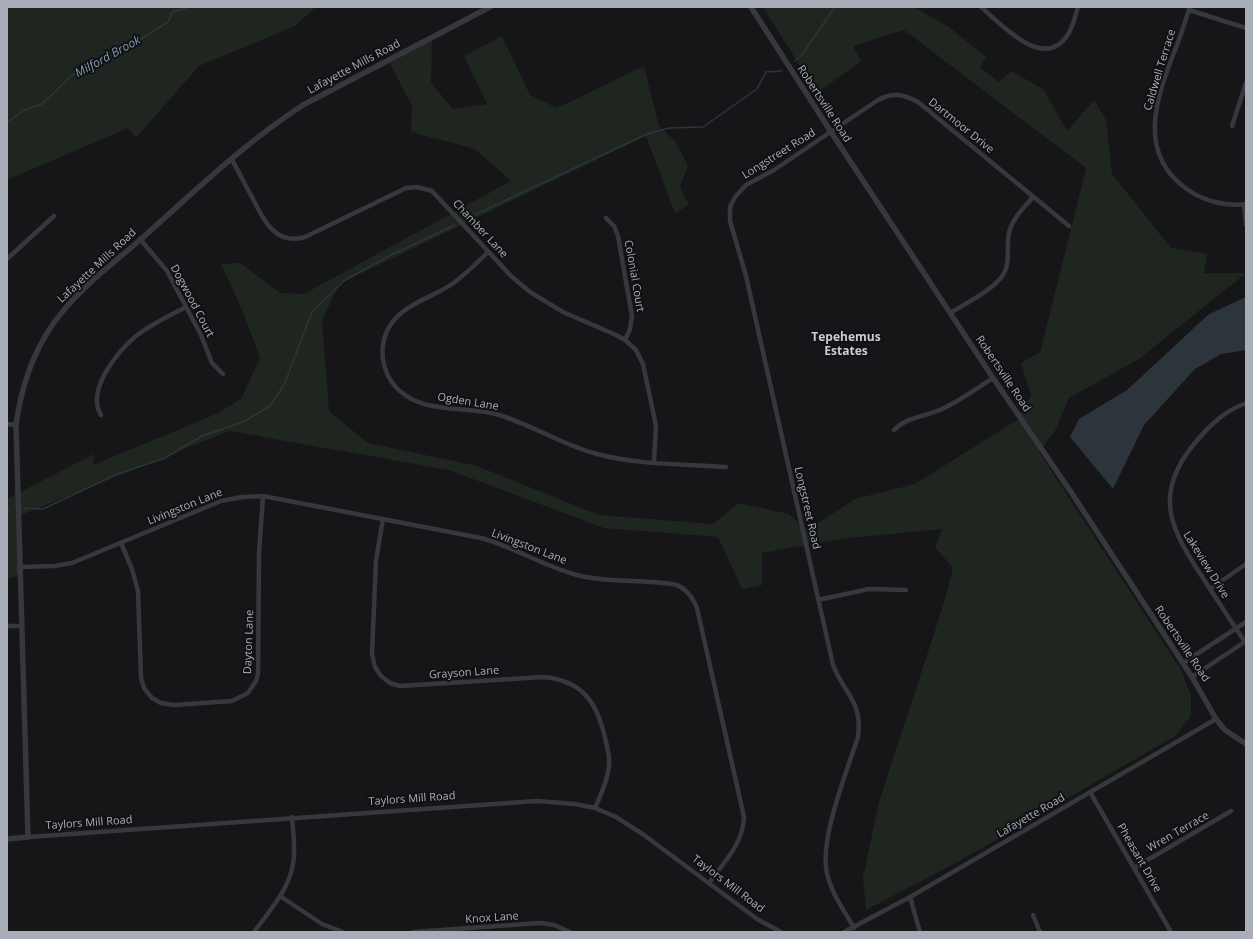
<!DOCTYPE html>
<style>
body{margin:0}
#map{position:relative;width:1253px;height:939px;overflow:hidden;background:#161618;font-family:"Open Sans",sans-serif}
canvas{display:block}
.frame{position:absolute;inset:0;border:8px solid #a8adb8;pointer-events:none}
</style>
<div id="map">
<canvas width="1253" height="939"></canvas>
<div class="frame"></div>
</div>
<script>
const ctx = document.querySelector('canvas').getContext('2d');
ctx.lineJoin = 'round';
function fillPath(path, color) { ctx.fillStyle = color; ctx.fill(path, 'evenodd'); }
function strokePath(path, color, width, dash) { ctx.strokeStyle = color; ctx.lineWidth = width; ctx.lineCap = dash ? 'butt' : 'round'; ctx.setLineDash(dash || []); ctx.stroke(path); }
function drawText(font, color, halo, rows, align = 'center') {
  ctx.font = font + ' "Open Sans",sans-serif'; ctx.lineWidth = 4; ctx.setLineDash([]); ctx.textBaseline = 'middle'; ctx.strokeStyle = halo; ctx.fillStyle = color; for (const [text, x, y, turn = 0] of rows) {
    ctx.save(); ctx.translate(x, y); ctx.rotate((+turn || 0) * Math.PI / 180); ctx.textAlign = isNaN(turn) ? turn : align; if (halo) ctx.strokeText(text, 0, 0); ctx.fillText(text, 0, 0); ctx.restore();
  }
}
fillPath(new Path2D(`
 M7 7H316L295 26 199 66 136 138 128 128 7 180Z
 M763 7H914L949 27 986 57 980 67 999 82 1011 71 1043 89 1067 131 1094 100 1106 120 1112 174 1171 248 1207 254 1204 273H1246L1139 359 1069 398 1055 431 1039 452 1181 670 1191 696V716L1175 736 956 863 866 910 863 877 879 802 943 606 953 568 935 547 942 529 840 539 762 553V585L742 589 718 537 604 528 449 470 229 431 21 515V575L7 579V499L94 454 93 465 216 414 241 399 260 358 243 312 221 264 240 263 280 293 304 294 511 181 475 149 411 132 412 106 387 58 432 38 431 83 453 109 487 104 464 56 502 36 530 95 557 108 644 66 659 126 675 141 688 165 680 187 689 205 675 213 646 136 339 284 322 321 329 411 368 443 477 466 599 515 713 524 739 503 789 514 806 531 855 499 915 484 1017 420 1031 395 1021 363 1040 352 1086 168 904 30 853 46 861 61 817 93Z`), '#1e261f');
fillPath(new Path2D(`
 M1246 297V350L1221 354 1195 369 1144 425 1113 489 1070 437 1079 419 1127 390 1209 314Z`), '#2c353c');
strokePath(new Path2D(`
 M795 61 801 56 835 7
 M7 122 24 110 42 104 71 76 128 47 168 22 172 12 189 7
 M468 218 647 134 669 128 703 127 757 89 766 72 782 71
 M24 508 43 509 115 475 165 458 202 436 243 422 270 406 284 385 312 312 345 280 389 256 455 225
 M7 510H10`), '#2c353c', 1.5);
strokePath(new Path2D(`
 M981 7C1001 24 1043 71 1067 36 1073 28 1075 16 1078 7
 M1190 7C1185 21 1181 36 1175 50 1156 99 1136 154 1188 190 1204 201 1227 207 1246 204
 M1189 10 1246 28
 M1232 126 1246 83
 M232 160C239 172 245 185 252 197 263 219 275 246 305 237L406 188 417 187 432 191 511 276 530 292 563 312 616 335 625 340 636 350 643 364 656 426 654 461
 M1244 204 1246 225
 M606 218 614 226 618 236 632 316 630 329 625 340
 M140 239 167 271 201 335 212 363 223 374
 M488 252C477 263 465 275 452 284 430 299 399 305 387 331 377 353 384 381 405 395 427 412 468 407 496 414 531 424 562 445 597 454 638 465 684 464 726 467
 M7 259 54 216
 M950 313C965 304 994 289 1003 275 1011 262 1006 247 1009 233 1012 218 1024 208 1033 197
 M101 415C86 390 117 352 136 336 151 324 169 316 186 307
 M7 424 16 425
 M894 430C908 416 925 417 942 409 960 401 976 389 993 378
 M383 519 376 560 372 654 375 667 381 676 390 683 400 686 543 677C582 680 597 702 605 738 607 746 610 756 609 765 608 779 601 795 595 808
 M121 543 132 569 138 591 141 678 144 688 152 698 161 703 174 705 232 701 248 693 256 681 258 674 259 553 263 496
 M19 567 54 566 72 563 221 501 242 497 263 496 481 538C515 547 546 568 581 576 611 583 642 579 672 584 685 586 692 596 697 608L744 817C743 844 724 862 709 883
 M1210 589 1246 564
 M818 600 869 589 906 590
 M7 626H21
 M1245 642C1231 621 1217 600 1203 578 1171 530 1152 495 1194 444 1209 426 1224 411 1246 403
 M1183 663 1246 622
 M1192 677 1246 641
 M1090 792 1171 932
 M28 837 537 801 575 804 595 808 616 817 644 835 757 919 781 932
 M1134 868 1231 811
 M280 896 322 924 343 932
 M910 897 920 932
 M1033 915 1040 932
 M854 928C844 910 831 893 827 873 819 840 847 771 858 737 863 701 844 694 833 665L746 276 730 221V207L735 197 746 185 774 170 878 100C892 92 904 94 918 102L1069 226
 M254 932C269 911 289 890 293 864 296 849 293 832 292 817
 M413 932 540 923 554 925 570 932
 M844 932 910 897 1216 719`), '#37383d', 4.5);
strokePath(new Path2D(`
 M751 7 831 132 993 378 1071 492 1192 677 1216 719 1225 730 1246 744
 M7 839 28 837 16 425C21 388 32 354 53 324 76 291 110 266 140 240 193 193 243 144 303 105L490 7`), '#37383d', 5.5);
drawText('11px', '#a8adb8', '#111113', [
 ["Lafayette Mills Road",354,67,-28],
 ["Caldwell Terrace",1160,70,-73],
 ["Robertsville Road",824,104,57],
 ["Dartmoor Drive",961,126,39],
 ["Longstreet Road",779,154,-32],
 ["Chamber Lane",480,229,47],
 ["Lafayette Mills Road",97,266,-43],
 ["Colonial Court",634,276,80],
 ["Dogwood Court",192,301,62],
 ["Robertsville Road",1003,374,56],
 ["Ogden Lane",468,402,9],
 ["Livingston Lane",185,507,-22],
 ["Longstreet Road",807,508,77],
 ["Livingston Lane",529,547,21],
 ["Lakeview Drive",1206,565,58],
 ["Dayton Lane",249,642,-88],
 ["Robertsville Road",1182,644,56],
 ["Grayson Lane",464,673,-4],
 ["Taylors Mill Road",412,799,-4],
 ["Lafayette Road",1031,816,-30],
 ["Taylors Mill Road",89,823,-4],
 ["Wren Terrace",1178,832,-30],
 ["Pheasant Drive",1139,858,60],
 ["Taylors Mill Road",728,884,37],
 ["Knox Lane",492,918,-4]
]);
drawText('italic 12px', '#7f9bb3', '#111113', [
 ["Milford Brook",108,57,-29]
]);
drawText('bold 12px', '#c9ccd4', '#111113', [
 ["Tepehemus",846,338],
 ["Estates",846,352]
]);
</script>
